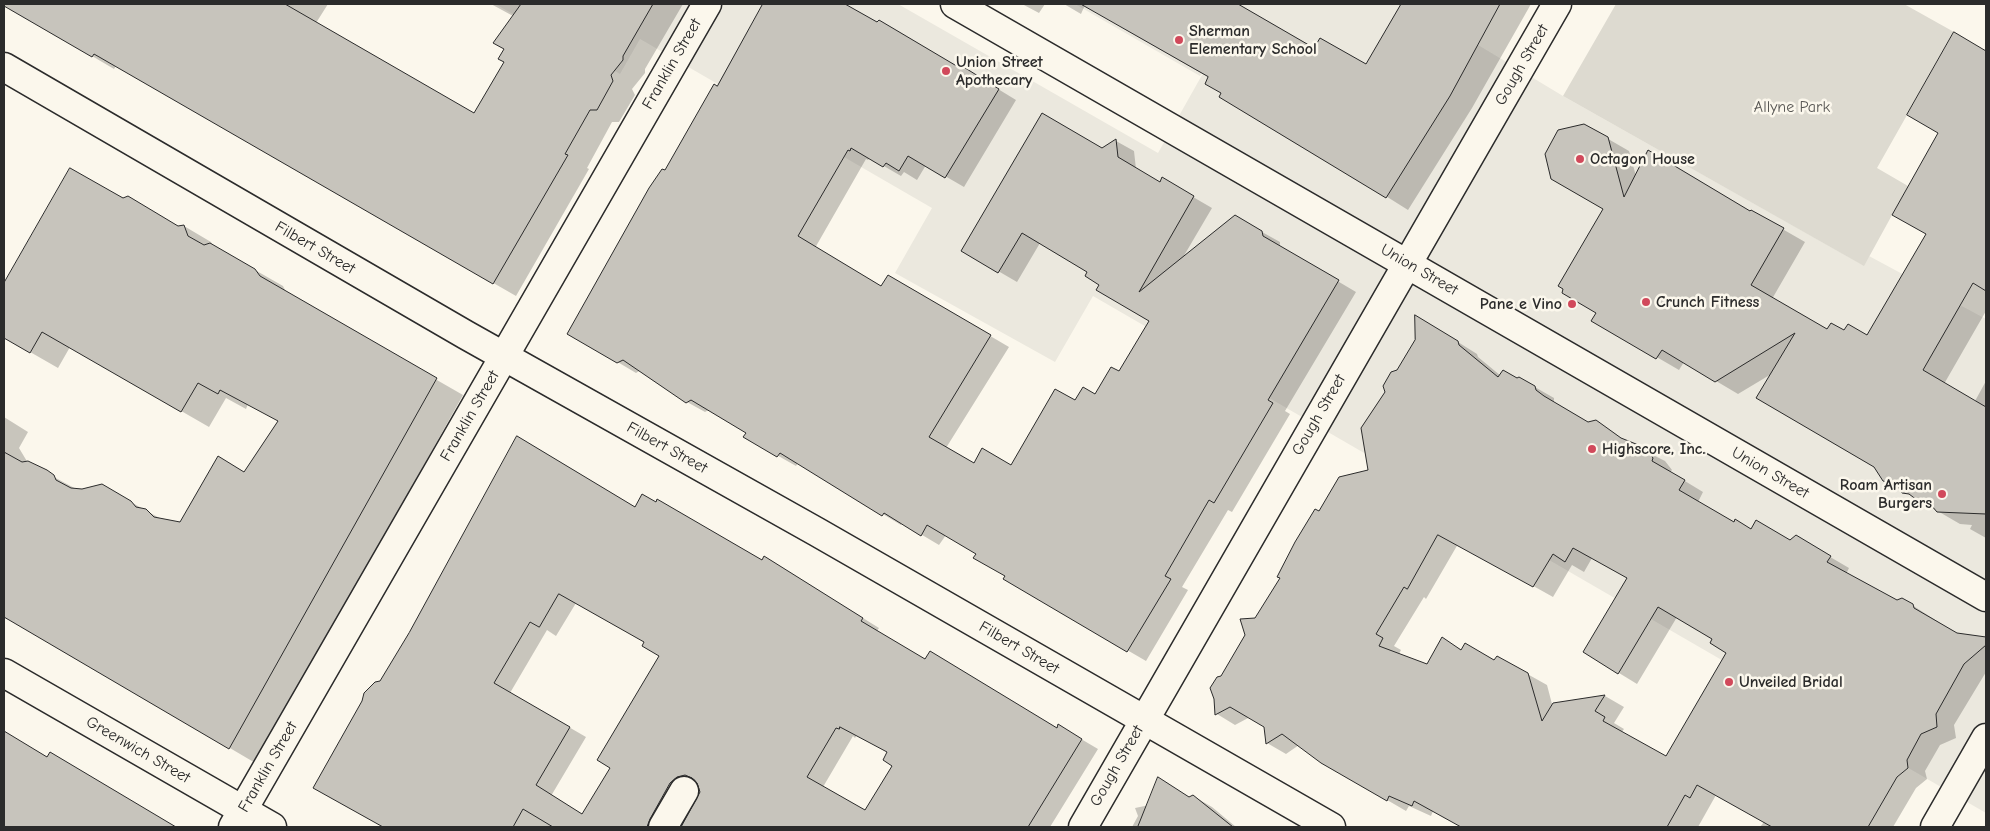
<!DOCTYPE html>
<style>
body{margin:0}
#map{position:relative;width:1990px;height:831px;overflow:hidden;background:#fbf7ec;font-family:"Comic Neue",sans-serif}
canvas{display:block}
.frame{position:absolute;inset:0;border:5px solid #2b2b2b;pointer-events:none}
</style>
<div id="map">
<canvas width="1990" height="831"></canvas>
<div class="frame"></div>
</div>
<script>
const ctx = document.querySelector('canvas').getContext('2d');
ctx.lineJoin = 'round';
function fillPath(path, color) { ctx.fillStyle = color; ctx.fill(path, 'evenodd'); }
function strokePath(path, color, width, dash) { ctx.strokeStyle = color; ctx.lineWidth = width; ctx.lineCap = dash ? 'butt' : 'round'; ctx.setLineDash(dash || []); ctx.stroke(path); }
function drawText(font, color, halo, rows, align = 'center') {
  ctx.font = font + ' "Comic Neue",sans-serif'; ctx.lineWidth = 5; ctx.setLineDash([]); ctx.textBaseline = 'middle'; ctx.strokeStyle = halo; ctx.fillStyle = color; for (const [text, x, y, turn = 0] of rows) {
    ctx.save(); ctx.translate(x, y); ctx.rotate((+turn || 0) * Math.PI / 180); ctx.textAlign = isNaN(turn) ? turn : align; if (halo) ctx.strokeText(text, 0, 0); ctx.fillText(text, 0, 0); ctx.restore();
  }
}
fillPath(new Path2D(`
 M495 4H898L1158 153 1206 68 1200 76 1075 4H1410L1563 96 1863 265 1869 256 1986 319V813L1093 296 1055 362 895 273 932 208 640 39 620 74Z`), '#ebe8de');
fillPath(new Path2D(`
 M1616 4H1904L1954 32 1877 168 1908 186 1864 266 1563 96Z`), '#dddad0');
fillPath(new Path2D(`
 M4 4H328L316 23 474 115 505 61V49L513 16 491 4H683L645 69V73L632 89 635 95 619 122H612L587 168 589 169 516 296 116 66 114 69Z
 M765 4H842L961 70 980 78 1016 100 964 187 926 165 917 180 904 172 901 176 870 158 868 160 866 159 815 248 882 287 888 276 1009 347 946 448 974 465 1012 467 1076 402 1095 395 1120 373 1151 321 1101 284 1089 272 1040 243 1017 282 962 250 1116 141 1134 151 1136 169 1160 183 1162 179 1212 208 1182 259 1235 217 1280 242V247L1356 292 1285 411 1290 414 1232 512 1228 510 1182 587 1188 590 1146 661 1005 579 1007 576 977 553 946 535 939 545 902 523 901 525 798 463 796 466 745 437 748 433 709 410 705 412 687 402 649 378V374L641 370 636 373 569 333 717 87Z
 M1022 4H1045L1039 13Z
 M1064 4H1235L1314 50 1367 66 1401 4H1531L1472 108 1408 210 1222 93 1210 77 1085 5 1081 14Z
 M1955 34 1986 52V311L1944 384 1975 401 1986 381V538L1970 529 1972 525 1960 524 1884 480 1875 466 1773 373 1738 394 1684 362 1679 370 1593 320 1597 312 1604 208 1584 125 1629 151 1636 176 1751 211 1805 242 1772 299 1828 331 1867 337 1927 234 1939 133Z
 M70 170 178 227 184 226 211 242 213 246 283 286 287 294 463 395 257 764 4 615V417L28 432 19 448 28 463 78 490 102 486 163 520 180 524 245 474 280 422 248 404 246 409 226 398 209 427 70 347 58 368 4 337V286Z
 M1434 327 1477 354 1478 357 1501 376 1519 378 1554 398V402L1588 423 1596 422 1629 443 1665 461 1672 470 1670 472 1703 492 1698 502 1734 523 1790 542 1796 537 1849 568 1846 574 1896 601 1912 605 1957 634 1986 638V672L1954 725 1956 738 1940 745 1925 771 1927 779 1916 788 1893 827H1760L1764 822 1716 795 1698 827H1468L1433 811 1431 816 1409 806 1406 811 1322 762 1299 745 1286 754 1267 743 1265 726 1250 717 1235 725 1217 714 1222 677 1319 513 1370 471 1398 371ZM1458 544 1553 597 1572 565 1584 572 1592 558 1629 578 1619 673 1637 684 1677 617 1714 638 1728 652 1667 758 1621 733 1624 729 1614 723 1624 707 1605 696 1552 704 1547 685 1497 657 1494 662 1462 650 1443 639 1428 665 1399 654 1401 650 1394 646 1424 597 1426 599Z
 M636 508 762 562 781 567 879 628 877 631 926 660 1057 729 1059 726 1098 749 1050 827H682L699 799 701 792 699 785 693 786 666 827H386L331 797 381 682ZM576 603 645 642 660 656 612 767 582 815 551 796 586 737 510 693 547 630 556 636ZM857 735 889 752 894 765 866 812 823 787 853 736 855 738Z
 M4 732 48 758 69 764 174 827H4Z
 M1193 796 1212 807 1236 827H1132L1138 816 1135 808Z`), '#0003');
const building = new Path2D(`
 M4 4H285L474 113 504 62 498 59 504 49 493 43 521 4H653L623 56V60L611 75 613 81 597 110H590L565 154 568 155 493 284 94 54 92 57 4 6Z
 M763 4H845L877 22 879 20 960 68 962 66 999 89 945 178 908 156 899 171 886 163 883 167 851 148 850 151 848 150 798 236 881 286 888 275 991 335 929 437 974 463 982 448 1011 465 1055 389 1075 400 1083 387 1095 394 1111 367 1119 371 1149 321 1096 290 1099 285 1085 276 1087 272 1022 233 998 273 961 251 1042 113 1102 148 1116 139 1118 157 1160 182 1162 177 1194 196 1139 292 1235 215 1262 231 1263 236 1339 280 1268 400 1273 403 1214 503 1209 500 1165 576 1171 579 1127 652 1003 579 1005 576 973 558 976 554 927 525 921 536 884 513 882 516 780 453 777 457 743 437 746 433 691 400 686 403 623 360 617 363 567 334 649 188 662 169 665 170 714 84 717 86Z
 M1081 4H1238L1314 48 1320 38 1366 64 1401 4H1500L1450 96 1386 198 1219 97 1221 93 1205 84 1208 77Z
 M1954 32 1986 51V291L1973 283 1923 370 1986 407V514L1937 512 1931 505 1921 503 1909 494 1902 493 1897 485 1883 481 1874 467 1756 398 1795 333 1715 382 1662 350 1656 359 1591 321 1596 313 1562 293 1563 289 1558 286 1603 209 1551 179 1545 154 1558 130 1584 124 1608 137 1624 197 1648 150 1750 211 1751 210 1784 228 1751 285 1827 329 1831 323 1844 330 1848 324 1867 335 1926 234 1892 215 1938 133 1907 115Z
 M70 168 123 198 128 196 178 226 184 225 188 236 204 245 210 243 255 269 260 276 437 378 229 749 4 617V452L22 462 28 461 47 470 54 475 56 480 71 488 82 489 102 484 131 501 136 507 146 509 154 517 180 522 218 456 244 472 278 421 220 390 218 394 198 383 181 412 42 332 30 353 4 338V283Z
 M1415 315 1458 341 1459 345 1498 377 1503 370 1517 378 1519 377 1535 386 1536 390 1544 396 1588 422 1596 420 1621 438 1646 448 1653 458 1652 461 1685 480 1679 490 1734 522 1735 519 1751 529 1756 520 1790 540 1796 535 1831 556 1827 562 1897 600 1902 598 1913 604 1914 608 1957 633 1986 637V645L1964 664 1936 714 1937 727 1921 734 1907 760 1908 768 1897 777 1868 827H1772L1697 785 1690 798 1685 795 1667 827H1461L1414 801 1412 806 1389 796 1387 801 1321 763 1282 734 1266 744 1264 727 1230 707 1215 715 1214 699 1210 688 1217 677 1221 676 1245 635 1240 619 1255 618 1280 578 1277 577 1295 542 1315 509 1319 511 1339 477 1368 470 1361 428 1385 392 1383 386 1391 372 1397 370 1415 340ZM1438 535 1533 587 1553 554 1565 562 1573 548 1627 578 1583 652 1618 674 1658 607 1712 639 1710 643 1726 653 1666 756 1603 721 1605 717 1595 711 1605 695 1553 703 1542 721 1528 673 1497 656 1494 660 1465 643 1461 650 1442 637 1427 664 1379 646 1383 638 1376 634 1404 587 1407 589Z
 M517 436 635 507 642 494 656 502 657 499 762 560 764 556 863 618 861 621 925 659 930 651 1057 728 1058 724 1082 739 1028 827H681L700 792 697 783 692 778 685 775 677 777 670 783 650 819 647 827H553L523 809 513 827H383L313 788 362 701 364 693 375 682 380 681 409 633ZM559 594 644 642 642 646 659 656 597 760 610 768 582 814 536 785 570 727 494 683 530 622 539 627ZM840 727 887 752 883 760 892 766 865 810 807 777 836 728 839 729Z
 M4 731 47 757 50 752 176 827H4Z
 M1158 777 1189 797 1193 795 1233 827H1138Z`);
fillPath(building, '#c7c4bc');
strokePath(building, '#2b2b2b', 1);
const minor = new Path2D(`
 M955 4 1986 597
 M4 67 466 335 817 532 1331 827
 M4 673 272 827
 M663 827 684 791
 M1083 827 1557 4
 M1935 827 1986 738`);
const major = new Path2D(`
 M233 827 707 4`);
strokePath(minor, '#2b2b2b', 31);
strokePath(major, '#2b2b2b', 31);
strokePath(minor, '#fbf7ec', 28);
strokePath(major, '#fbf7ec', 28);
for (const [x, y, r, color] of [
 [1179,40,5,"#d1495b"],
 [946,71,5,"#d1495b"],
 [1580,159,5,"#d1495b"],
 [1646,302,5,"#d1495b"],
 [1572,304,5,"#d1495b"],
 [1592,449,5,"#d1495b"],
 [1942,494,5,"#d1495b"],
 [1729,682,5,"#d1495b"]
]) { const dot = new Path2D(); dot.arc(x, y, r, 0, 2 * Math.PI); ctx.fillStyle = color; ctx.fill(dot); strokePath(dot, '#fbf7ec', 2); }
drawText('bold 16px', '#2b2b2b', '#fbf7ec', [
 ["Sherman",1189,31],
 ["Elementary School",1189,49],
 ["Union Street",956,62],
 ["Apothecary",956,80],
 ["Octagon House",1590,159],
 ["Crunch Fitness",1656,302],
 ["Pane e Vino",1562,304,"right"],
 ["Highscore, Inc.",1602,449],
 ["Roam Artisan",1932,485,"right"],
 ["Burgers",1932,503,"right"],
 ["Unveiled Bridal",1739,682]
], 'left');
drawText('16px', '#2b2b2b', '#fbf7ec', [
 ["Franklin Street",672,64,-60],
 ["Gough Street",1522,65,-60],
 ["Filbert Street",315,248,30],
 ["Union Street",1419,270,30],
 ["Gough Street",1319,415,-60],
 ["Franklin Street",470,416,-60],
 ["Filbert Street",667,448,29],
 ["Union Street",1770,473,30],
 ["Filbert Street",1019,648,30],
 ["Greenwich Street",138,750,30],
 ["Gough Street",1117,766,-60],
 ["Franklin Street",268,767,-60]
]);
drawText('16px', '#585754', '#fbf7ec', [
 ["Allyne Park",1792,107]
]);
</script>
